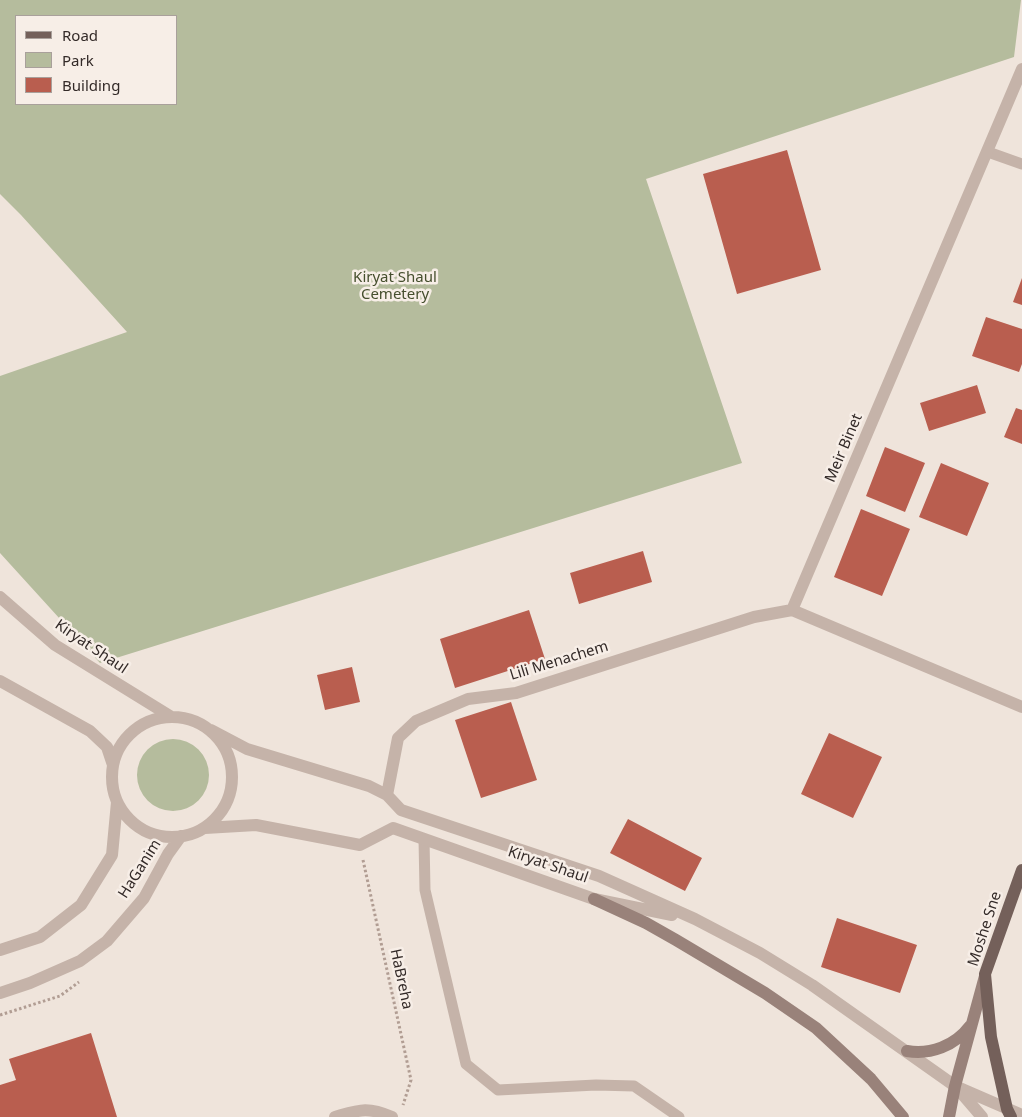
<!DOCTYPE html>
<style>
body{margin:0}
#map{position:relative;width:1022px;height:1117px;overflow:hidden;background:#efe4db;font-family:"Noto Sans",sans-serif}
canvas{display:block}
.legend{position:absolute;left:15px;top:15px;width:162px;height:90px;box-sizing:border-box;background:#f7eee7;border:1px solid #a9a09b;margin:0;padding:6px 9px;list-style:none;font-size:15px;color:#332a28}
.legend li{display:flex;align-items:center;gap:10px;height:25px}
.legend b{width:25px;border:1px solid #a9a09b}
</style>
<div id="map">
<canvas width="1022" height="1117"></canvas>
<ul class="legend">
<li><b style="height:6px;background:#74605a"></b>Road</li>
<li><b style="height:14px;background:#b5bc9d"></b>Park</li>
<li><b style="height:14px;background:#b95e4f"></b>Building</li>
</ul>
</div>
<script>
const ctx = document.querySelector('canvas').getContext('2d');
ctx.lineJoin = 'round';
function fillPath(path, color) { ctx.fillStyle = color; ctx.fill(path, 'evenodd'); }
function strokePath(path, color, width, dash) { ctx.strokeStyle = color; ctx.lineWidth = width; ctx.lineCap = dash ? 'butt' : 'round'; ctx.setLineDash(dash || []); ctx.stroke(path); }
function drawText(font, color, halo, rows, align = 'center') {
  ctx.font = font + ' "Noto Sans",sans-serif'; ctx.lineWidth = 5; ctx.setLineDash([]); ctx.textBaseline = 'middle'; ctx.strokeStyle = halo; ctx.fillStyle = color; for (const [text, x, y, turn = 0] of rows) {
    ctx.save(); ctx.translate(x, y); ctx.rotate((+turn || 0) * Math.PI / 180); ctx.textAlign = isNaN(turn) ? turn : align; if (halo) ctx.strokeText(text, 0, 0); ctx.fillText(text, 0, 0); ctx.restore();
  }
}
fillPath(new Path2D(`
 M0 0H1021L1014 57 646 179 742 463 100 663 0 553V376L127 332 21 215 0 194ZM176 16V104H16V16Z
 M137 775a36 36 0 1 1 72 0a36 36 0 1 1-72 0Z`), '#b5bc9d');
fillPath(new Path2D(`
 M787 150 821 270 737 294 703 174Z
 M1022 278V305L1013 302Z
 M986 317 1022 329V364L1019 372 972 356Z
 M977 385 986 413 929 431 920 403Z
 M1016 408 1022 410V444L1004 437Z
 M885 447 925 463 905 512 866 496Z
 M941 463 989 483 967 536 919 517Z
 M861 509 910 529 882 596 834 577Z
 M643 551 652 582 579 604 570 573Z
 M529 610 545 659 455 688 440 639Z
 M352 667 360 702 325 710 317 675Z
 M511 702 537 780 481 798 455 720Z
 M829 733 882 757 853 818 801 794Z
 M628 819 702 858 685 891 610 853Z
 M837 918 917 945 900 993 821 967Z
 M91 1033 117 1117H0V1085L16 1080 9 1059Z`), '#b95e4f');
strokePath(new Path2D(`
 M363 860 411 1080 403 1105
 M0 1015 60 996 79 982`), '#b19d93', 3, [2.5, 2.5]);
strokePath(new Path2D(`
 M988 152 1022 164
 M424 839 425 890 466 1064 498 1090 596 1085 634 1086 679 1117`), '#c5b3a9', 11);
strokePath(new Path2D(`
 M0 597 55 645 170 716
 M792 610 1022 69
 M792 610 1022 707
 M0 681 90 731 107 747 113 765
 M112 777a60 60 0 1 1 120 0a60 60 0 1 1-120 0Z
 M211 730 247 749 369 786 387 795 401 810 599 876 695 919 760 953 812 985 955 1086 1022 1115
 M387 795 398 738 416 721 468 699 516 693 754 617 792 610
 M205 828 256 825 360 845 393 828 594 899 672 915
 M0 950 40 937 81 905 112 855 117 802
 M0 993 30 983 80 961 107 941 144 898 168 854 181 836
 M958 1089 982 1117
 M335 1117C359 1110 367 1106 392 1117`), '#c5b3a9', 12);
strokePath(new Path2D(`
 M594 899 646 923 676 940 765 993 816 1028 871 1079 903 1117
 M907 1051C930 1055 955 1046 970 1026
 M949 1117 955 1086 985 976`), '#99827a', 12);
strokePath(new Path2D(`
 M1011 1117 1007 1109 991 1037 985 974 1022 870`), '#74605a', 12);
drawText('15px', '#464f2e', '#f7eee7', [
 ["Kiryat Shaul",395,278],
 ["Cemetery",395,295]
]);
drawText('15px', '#332a28', '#f7eee7', [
 ["Meir Binet",844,448,-67],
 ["Kiryat Shaul",91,647,34],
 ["Lili Menachem",559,661,-17],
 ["Kiryat Shaul",548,865,19],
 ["HaGanim",140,869,-58],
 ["Moshe Sne",985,929,-72],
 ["HaBreha",401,979,78]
]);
</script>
